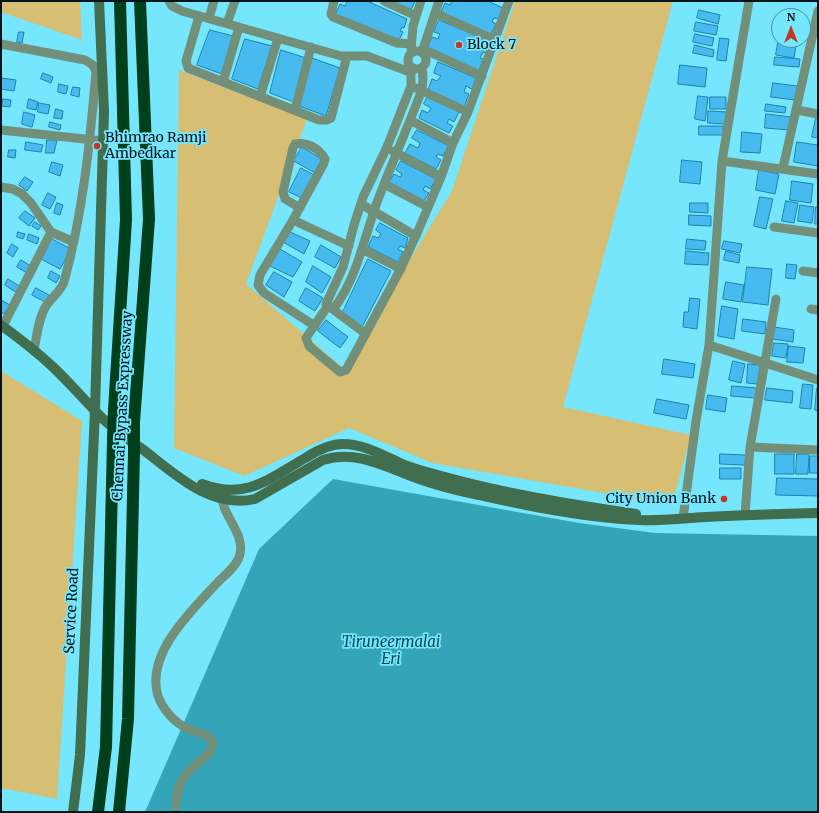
<!DOCTYPE html>
<style>
body{margin:0}
#map{position:relative;width:819px;height:813px;overflow:hidden;background:#76e6fc;font-family:Merriweather,serif}
canvas{display:block}
.frame{position:absolute;inset:0;border:2px solid #00151a;pointer-events:none}
.north{position:absolute;left:771px;top:8px;width:40px;height:40px;box-sizing:border-box;background:#76e6fc;border:1px solid #4792a2;border-radius:50%;rotate:0deg;font-size:11px;font-weight:700;line-height:16px;text-align:center;color:#00151a}
.north::after{content:'';display:block;margin:auto;width:14px;height:18px;background:#c33721;clip-path:polygon(50% 0,100% 100%,50% 72%,0 100%)}
</style>
<div id="map">
<canvas width="819" height="813"></canvas>
<div class="frame"></div>
<div class="north">N</div>
</div>
<script>
const ctx = document.querySelector('canvas').getContext('2d');
ctx.lineJoin = 'round';
function fillPath(path, color) { ctx.fillStyle = color; ctx.fill(path, 'evenodd'); }
function strokePath(path, color, width, dash) { ctx.strokeStyle = color; ctx.lineWidth = width; ctx.lineCap = dash ? 'butt' : 'round'; ctx.setLineDash(dash || []); ctx.stroke(path); }
function drawText(font, color, halo, rows, align = 'center') {
  ctx.font = font + ' Merriweather,serif'; ctx.lineWidth = 3.5; ctx.setLineDash([]); ctx.textBaseline = 'middle'; ctx.strokeStyle = halo; ctx.fillStyle = color; for (const [text, x, y, turn = 0] of rows) {
    ctx.save(); ctx.translate(x, y); ctx.rotate((+turn || 0) * Math.PI / 180); ctx.textAlign = isNaN(turn) ? turn : align; if (halo) ctx.strokeText(text, 0, 0); ctx.fillText(text, 0, 0); ctx.restore();
  }
}
fillPath(new Path2D(`
 M1 1H80L82 40 1 12Z
 M515 1H673L563 407 691 435 672 505 432 463 349 428 244 476 174 448 179 70 307 119 246 284 343 368 452 191Z
 M1 371 82 421 57 799 1 788Z`), '#d6be74');
fillPath(new Path2D(`
 M333 479 579 523 655 533 818 536V812H145L259 549Z`), '#34a5b9');
const building = new Path2D(`
 M345 1H367L407 19 404 28 402 27 400 31 403 32 398 42 335 15 340 4 345 6 347 2Z
 M391 1H415L411 10Z
 M452 1H488L503 8 498 19 494 18 492 22 496 24 490 36 440 14 445 3 450 5Z
 M699 10 720 15 718 24 697 18Z
 M439 20 491 42 486 53 483 52 480 58 483 59 479 71 427 49 432 37 438 39 440 34 434 32Z
 M696 22 718 26 716 35 694 31Z
 M210 30 233 36 222 74 197 65Z
 M19 32H24L22 43 17 42Z
 M695 34 714 38 712 46 693 42Z
 M720 38 729 39 726 61 717 60Z
 M245 39 272 46 258 89 232 79Z
 M778 43 796 46 794 58 776 55Z
 M695 45 714 50 713 57 693 53Z
 M281 50 306 58 294 102 270 93Z
 M775 57 800 59 799 67 774 65Z
 M312 58 340 68 326 116 299 106Z
 M438 62 476 78 472 89 466 86 464 92 469 94 464 107 428 90 432 79 437 81 441 76 434 73Z
 M680 65 707 68 705 87 678 84Z
 M43 73 53 77 51 83 41 79Z
 M1 78 16 80 14 91 1 89Z
 M773 83 797 86 795 100 771 97Z
 M59 84 68 86 66 94 58 92Z
 M73 87 80 88 79 97 71 95Z
 M428 96 459 112 454 122 449 119 447 123 453 126 449 133 419 118 422 110 428 113 431 108 424 104Z
 M698 96 708 97 705 121 695 119Z
 M710 97H726V109H710Z
 M3 99 11 100 10 107 2 106Z
 M29 99 38 102 36 110 27 108Z
 M39 103 50 105 48 114 38 112Z
 M766 104 786 107 785 113 765 111Z
 M56 109 63 111 62 119 54 118Z
 M708 111 727 112 726 124 708 123Z
 M24 112 35 115 32 127 22 124Z
 M766 114 791 117 790 130 765 128Z
 M816 118 818 119V138L812 137Z
 M50 122 61 125 60 130 49 127Z
 M699 126H723L724 135H699Z
 M417 130 449 146 443 156 438 154 436 157 441 160 436 169 405 153 410 144 418 148 420 143 412 138Z
 M742 132 762 134 760 153 741 152Z
 M47 140H57L54 153H46Z
 M26 142 43 145 41 152 25 150Z
 M797 142 818 145V166L794 162Z
 M302 147 323 160 315 173 294 161Z
 M9 150H16L15 158 8 157Z
 M682 160 702 162 700 184 680 182Z
 M401 161 436 179 430 189 425 186 423 190 429 193 424 201 389 182 394 174 400 177 402 174 396 170Z
 M52 162 63 165 60 176 49 172Z
 M301 168 314 175 302 198 289 192Z
 M759 170 779 174 775 194 756 190Z
 M25 177 33 182 27 191 19 185Z
 M792 181 813 184 811 203 790 200Z
 M48 193 56 197 50 209 42 205Z
 M760 197 773 199 766 229 754 226Z
 M786 201 798 203 794 223 782 221Z
 M57 203 63 205 60 215 54 213Z
 M690 203H708V213L690 212Z
 M800 205 814 207 812 223 798 221Z
 M816 207H818V224H815Z
 M25 211 35 218 29 226 19 218Z
 M689 215 711 216V226L689 225Z
 M35 222 41 226 38 230 32 226Z
 M380 223 408 238 405 248 400 246 398 249 403 252 398 262 368 247 373 236 378 238 381 234 376 230Z
 M18 232 25 234 23 239 17 237Z
 M290 232 310 241 304 254 283 242Z
 M29 234 39 238 37 244 27 240Z
 M52 239 71 249 60 269 41 259Z
 M687 239 706 241 705 250 686 249Z
 M724 241 742 244 740 253 722 249Z
 M12 244 18 248 13 257 7 253Z
 M321 245 341 257 335 268 315 257Z
 M280 249 302 262 293 277 270 266Z
 M686 251 709 253 708 265 685 264Z
 M726 251 740 255 739 263 724 260Z
 M368 259 391 271 362 327 342 314Z
 M21 260 31 266 27 273 17 267Z
 M787 264 797 265 795 279 786 278Z
 M313 266 331 277 322 293 306 282Z
 M747 267 772 269 768 305 743 302Z
 M51 271 60 276 56 283 48 278Z
 M274 272 292 282 284 297 266 285Z
 M8 279 21 287 17 293 5 285Z
 M726 282 744 285 741 302 723 299Z
 M36 288 49 295 45 302 32 295Z
 M306 288 323 298 315 311 299 301Z
 M690 298 700 299 697 329 683 327 684 312H688Z
 M1 300 10 305 4 314 1 312Z
 M722 306 738 309 734 339 718 336Z
 M743 319 766 322 765 334 742 331Z
 M326 320 348 337 340 348 318 331Z
 M774 327 794 330 793 342 772 339Z
 M774 343 788 344 786 358 772 356Z
 M789 346 805 348 803 363 787 362Z
 M664 359 695 364 693 378 662 374Z
 M733 361 745 364 741 383 729 380Z
 M748 364 760 365 758 384 747 383Z
 M803 384 813 385 811 409 800 408Z
 M732 386 757 388 756 398 731 396Z
 M767 388 793 391 792 403 765 400Z
 M817 388H818V411L815 410Z
 M708 395 727 398 725 412 706 409Z
 M657 399 689 405 686 419 654 413Z
 M720 454 746 455 745 465 720 464Z
 M775 454H794V474H775Z
 M797 454H809L808 474H796Z
 M810 456H818V473H810Z
 M720 468H741V479H720Z
 M777 478 818 479V496L776 495Z`);
fillPath(building, '#47bbef');
strokePath(building, '#1f81aa', 1);
strokePath(new Path2D(`
 M169 1 172 6 182 11 341 56H367L410 72
 M334 1 331 14 333 17 397 43 411 44
 M384 1 416 16
 M435 13 495 40
 M199 16 186 61 188 68 319 120H327L331 118 347 56
 M209 18 214 1
 M227 23 235 1
 M1 44 85 60 93 65 96 72C90 142 83 213 64 282 61 291 51 298 46 306 38 319 37 336 34 350
 M423 49 482 76
 M411 50 413 26 421 1
 M408 60a9 9 0 1 1 18 0a9 9 0 1 1-18 0Z
 M422 52 439 1
 M411 67V86L387 147 363 197 354 225 343 267 326 304 327 307H335C357 277 364 239 376 205 390 167 407 130 421 92 424 84 423 75 422 68
 M223 82 239 27
 M416 88 468 112
 M260 97 278 38
 M295 110 311 47
 M797 110 818 114
 M410 120 453 143
 M1 130 103 141
 M393 151 441 177
 M722 161 818 174
 M783 168 818 11
 M384 184 428 207
 M1 187 13 189 22 194 31 203 51 232 74 242
 M361 204 416 236
 M300 208 285 199 283 192 293 148 295 144C307 142 319 148 325 159L324 163 293 220 349 246
 M293 220 260 275 258 285 264 293 315 326
 M774 227 818 233
 M362 249 401 269
 M803 271 818 273
 M327 307 306 338 309 346 340 372 346 370 399 272 418 231 441 177 453 143 468 112 509 1
 M331 308 366 334
 M811 309 818 310
 M3 326 51 232
 M709 345 818 380
 M750 447 818 450
 M745 515 750 447 776 299
 M683 518 696 421 709 345 722 161 749 1
 M176 806C176 787 183 775 198 763 205 757 211 753 213 744 209 733 198 733 188 729 175 723 163 710 158 696 145 654 192 610 218 582 225 575 238 565 240 554 245 531 219 514 222 491`), '#728f79', 9);
strokePath(new Path2D(`
 M1 325C19 338 37 352 53 367 70 383 85 401 102 418 115 430 130 441 145 451 177 476 212 509 255 499L323 460C359 449 389 469 422 480 442 487 463 492 484 496 534 507 587 518 639 520 661 521 684 518 706 517 743 515 781 514 818 513
 M202 484C246 501 270 478 307 457 318 450 330 444 343 444 364 444 382 455 400 463 411 468 423 471 434 474 500 493 569 504 636 514
 M73 812 80 755 95 410 104 111 99 1`), '#416e4e', 10);
strokePath(new Path2D(`
 M114 410 126 220 120 1
 M134 422 149 219 140 1
 M98 812 106 747 113 440
 M119 812 128 719 134 452`), '#003f1c', 12);
strokePath(new Path2D(`
 M113 440 114 410
 M134 452V422`), '#003f1c', 12);
for (const [x, y, r, color] of [
 [459,45,4,"#c33721"],
 [97,146,4,"#c33721"],
 [724,499,4,"#c33721"]
]) { const dot = new Path2D(); dot.arc(x, y, r, 0, 2 * Math.PI); ctx.fillStyle = color; ctx.fill(dot); strokePath(dot, '#76e6fc', 1.5); }
drawText('14px', '#00151a', '#76e6fc', [
 ["Block 7",467,45],
 ["Bhimrao Ramji",105,138],
 ["Ambedkar",105,154],
 ["City Union Bank",716,499,"right"]
], 'left');
drawText('14px', '#00151a', '#76e6fc', [
 ["Chennai Bypass Expressway",123,406,-87],
 ["Service Road",72,611,-87]
]);
drawText('italic 15px', '#084b56', '#76e6fc', [
 ["Tiruneermalai",391,643],
 ["Eri",391,660]
]);
</script>
